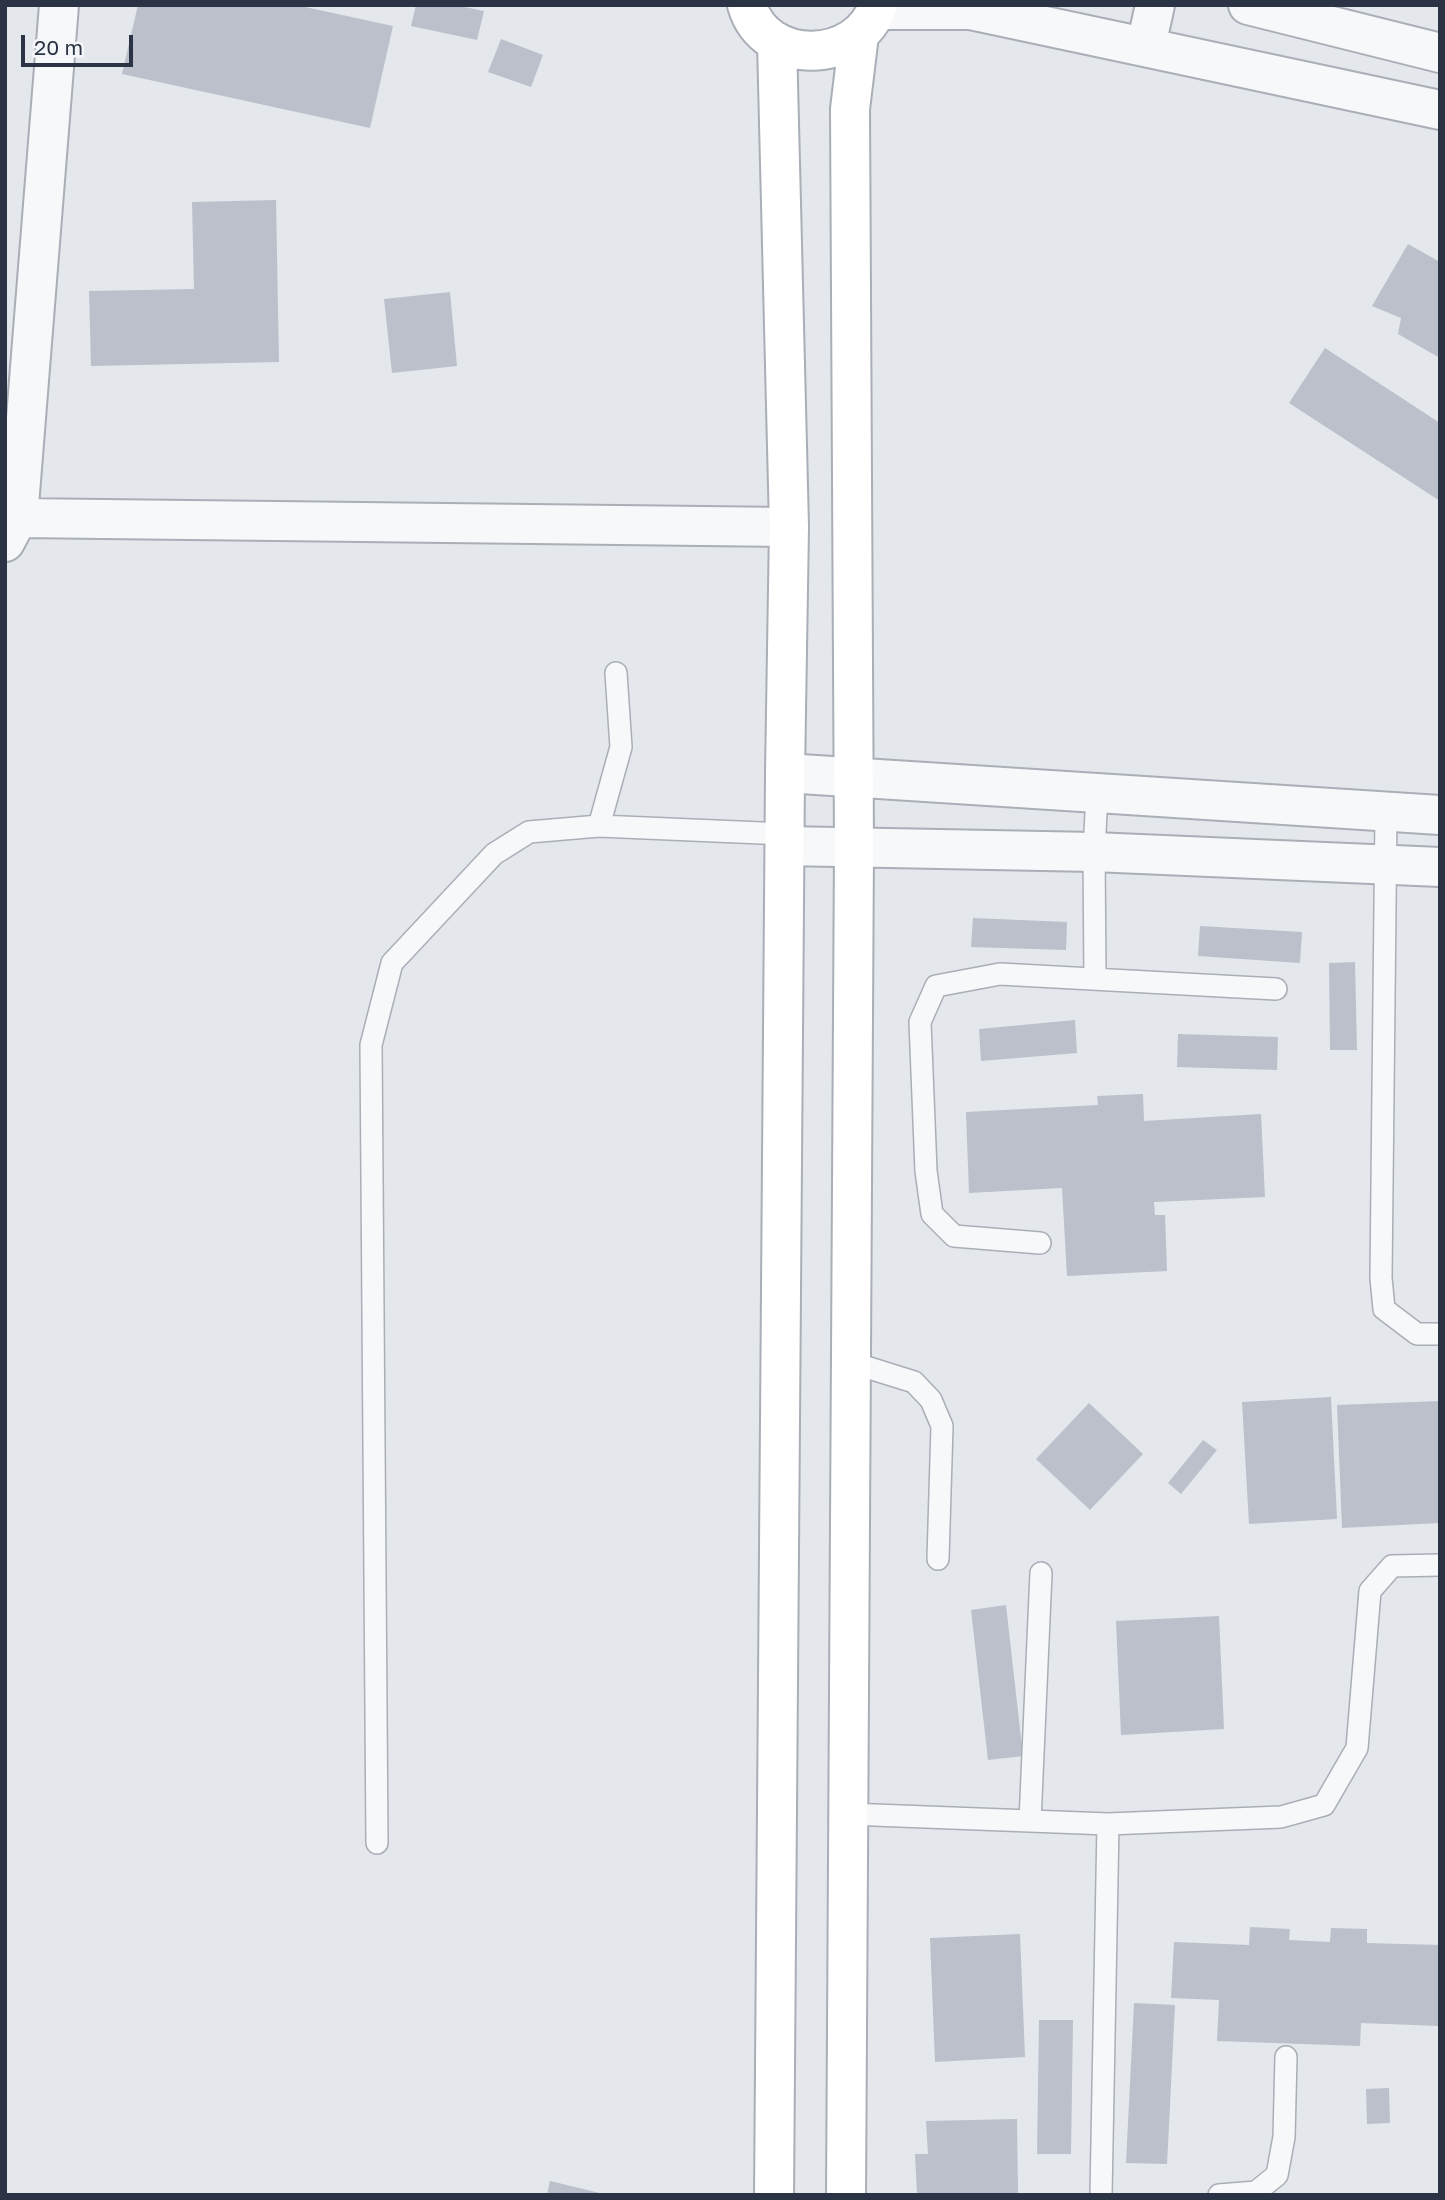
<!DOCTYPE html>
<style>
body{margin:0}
#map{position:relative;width:1445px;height:2200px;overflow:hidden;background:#e4e7ec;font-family:"Golos Text",sans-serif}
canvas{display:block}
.frame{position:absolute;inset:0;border:7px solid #2b3445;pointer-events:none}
.scale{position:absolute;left:21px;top:35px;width:112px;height:32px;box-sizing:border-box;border:4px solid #2b3445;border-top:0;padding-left:9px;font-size:21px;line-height:24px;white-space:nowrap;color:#2b3445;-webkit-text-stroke:5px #f4f6f9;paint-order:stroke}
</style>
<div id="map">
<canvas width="1445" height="2200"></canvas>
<div class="frame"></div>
<div class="scale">20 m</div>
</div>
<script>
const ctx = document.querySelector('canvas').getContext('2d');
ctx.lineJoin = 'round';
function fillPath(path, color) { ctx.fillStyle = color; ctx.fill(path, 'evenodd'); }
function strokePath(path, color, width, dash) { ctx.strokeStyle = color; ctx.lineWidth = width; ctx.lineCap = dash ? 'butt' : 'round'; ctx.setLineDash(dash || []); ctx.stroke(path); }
fillPath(new Path2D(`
 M138 5H296L393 26 370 128 122 74Z
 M416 5H455L484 11 477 40 411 26Z
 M501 39 543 55 531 87 488 72Z
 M276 200 279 362 91 366 89 291 194 289 192 202Z
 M1408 244 1440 262V358L1398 334 1401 318 1372 306Z
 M450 292 457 366 392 373 384 299Z
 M1325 348 1440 423V501L1289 403Z
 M973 918 1067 922 1066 950 971 947Z
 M1200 926 1302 932 1300 963 1198 956Z
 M1355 962 1357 1050H1330L1329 963Z
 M1075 1020 1077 1053 981 1061 979 1029Z
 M1178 1034 1278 1037 1277 1070 1177 1067Z
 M1143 1094 1144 1121 1261 1114 1265 1197 1154 1202 1155 1215H1165L1167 1271 1067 1276 1062 1188 969 1193 966 1112 1098 1105 1097 1096Z
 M1331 1397 1337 1519 1249 1524 1242 1402Z
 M1440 1401V1523L1342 1528 1337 1405Z
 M1089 1403 1143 1454 1090 1510 1036 1459Z
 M1203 1440 1217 1450 1181 1494 1168 1483Z
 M1006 1605 1023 1756 988 1760 971 1610Z
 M1219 1616 1224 1729 1121 1735 1116 1621Z
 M1250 1927 1290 1929 1289 1940 1330 1942 1331 1928 1367 1929V1943L1440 1945V2026L1361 2023 1360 2046 1217 2041 1219 2000 1171 1998 1174 1942 1249 1945Z
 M1020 1934 1025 2057 935 2062 930 1938Z
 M1134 2003 1175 2005 1167 2164 1126 2163Z
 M1039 2020H1073L1071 2154H1037Z
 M1389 2088 1390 2123 1367 2124 1366 2089Z
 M1017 2119 1018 2195H917L915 2154H928L926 2121Z
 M550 2181 604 2194V2195H547Z`), '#bbc0ca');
const lane = new Path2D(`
 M1386 812 1381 1278 1384 1309 1417 1334H1440
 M599 826 621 747 616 673
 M1095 979 1094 852 1097 793
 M1040 1243 954 1236 932 1214 926 1171 920 1022 936 986 1000 974 1276 989
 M850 1362 914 1382 931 1400 942 1426 938 1559
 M848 1814 1108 1824 1281 1817 1324 1805 1357 1748 1370 1591 1392 1566 1440 1565
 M1030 1821 1041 1573
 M377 1843 371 1045 392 963 494 854 529 832 599 826 785 834
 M1101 2195 1108 1824
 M1219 2195 1256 2192 1277 2175 1284 2137 1286 2057`);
const street = new Path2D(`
 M1248 5 1440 53
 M877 10H970L1440 110
 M1146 46 1155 5
 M18 518 59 5
 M5 542 18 518 789 527
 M785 773 1440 815
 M785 846 1094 852 1440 867`);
const secondary = new Path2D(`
 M747 5C765 67 859 65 878 5
 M774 2195 785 773 789 527 777 42
 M846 2195 854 847 850 109 859 35`);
strokePath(lane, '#a9aeb7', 24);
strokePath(street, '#a9aeb7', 42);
strokePath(secondary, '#a9aeb7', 42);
strokePath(lane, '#f7f8fa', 21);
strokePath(street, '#f7f8fa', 38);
strokePath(secondary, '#fff', 38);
</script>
